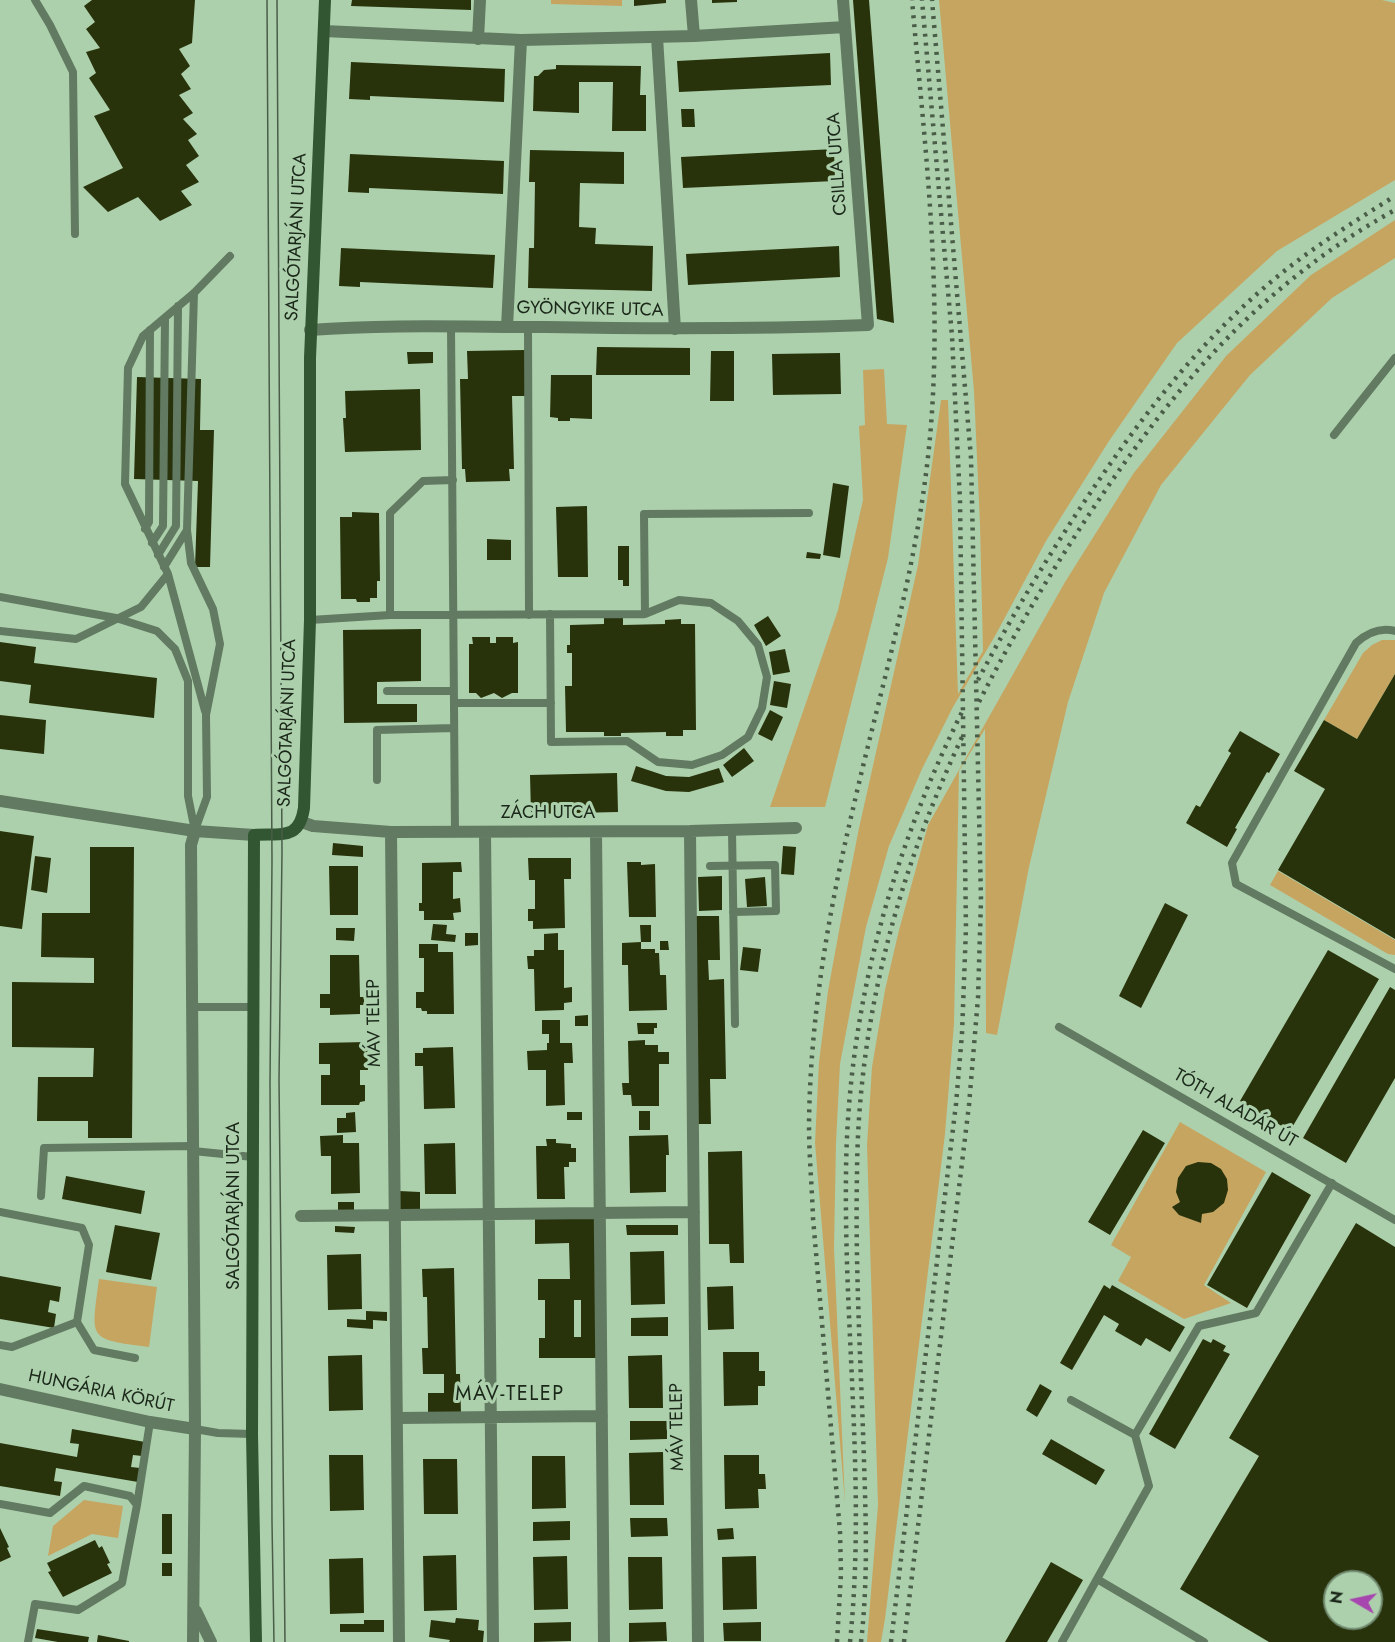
<!DOCTYPE html>
<meta charset="utf-8">
<style>
body{margin:0}
#map{position:relative;width:1395px;height:1642px;overflow:hidden;background:#add0ac;font-family:Jost,sans-serif}
canvas{display:block}
.north{position:absolute;left:1323px;top:1570px;width:60px;height:60px;box-sizing:border-box;background:#add0ac;border:2px solid #728c71;border-radius:50%;rotate:279deg;font-size:16px;font-weight:700;line-height:24px;text-align:center;color:#1a2719}
.north::after{content:'';display:block;margin:auto;width:21px;height:27px;background:#a646ae;clip-path:polygon(50% 0,100% 100%,50% 72%,0 100%)}
</style>
<div id="map">
<canvas width="1395" height="1642"></canvas>
<div class="north">N</div>
</div>
<script>
const ctx = document.querySelector('canvas').getContext('2d');
ctx.lineJoin = 'round';
function fillPath(path, color) { ctx.fillStyle = color; ctx.fill(path, 'evenodd'); }
function strokePath(path, color, width, dash) { ctx.strokeStyle = color; ctx.lineWidth = width; ctx.lineCap = dash ? 'butt' : 'round'; ctx.setLineDash(dash || []); ctx.stroke(path); }
function drawText(font, color, halo, rows, align = 'center') {
  ctx.font = font + ' Jost,sans-serif'; ctx.lineWidth = 6; ctx.setLineDash([]); ctx.textBaseline = 'middle'; ctx.strokeStyle = halo; ctx.fillStyle = color; for (const [text, x, y, turn = 0] of rows) {
    ctx.save(); ctx.translate(x, y); ctx.rotate((+turn || 0) * Math.PI / 180); ctx.textAlign = isNaN(turn) ? turn : align; if (halo) ctx.strokeText(text, 0, 0); ctx.fillText(text, 0, 0); ctx.restore();
  }
}
fillPath(new Path2D(`
 M551 0H622V6L551 4Z
 M939 0H1382L1395 3V180L1277 251 1177 343 1109 441 1046 541 995 636 953 707 922 769 889 846 866 927 840 1064 836 1143 834 1248 845 1503 815 1143 819 1062 828 991 841 920 859 828 918 565 941 400H948L958 694 983 651 980 525 974 391Z
 M1395 220V258L1332 298 1250 375 1161 485 1104 593 1068 702 1029 867 997 1035 986 1033 985 729 959 771 954 1024 945 1134 885 1619 881 1642H867L878 1505 867 1145 872 1067 885 990 899 930 928 825 1065 582 1133 474 1226 356 1311 275Z
 M884 369 887 424 907 425 888 558 825 807H770L838 610 863 500 859 426 865 425 863 370Z
 M1382 640H1395V674L1357 739 1324 720 1363 653 1372 645Z
 M1278 871 1395 940V955L1388 954 1270 885Z
 M1180 1122 1266 1172 1204 1285 1231 1303 1184 1319 1118 1281 1131 1257 1111 1245Z
 M99 1279 157 1287 149 1347C87 1339 91 1340 99 1279Z
 M84 1500 123 1506 118 1538 92 1534 48 1556 53 1526Z`), '#c6a561');
fillPath(new Path2D(`
 M92 0H195L192 43 179 49 190 66 181 74 191 89 179 95 193 113 183 119 197 134 188 140 199 156 186 165 199 182 181 191 192 205 160 221 138 197 108 212 83 187 123 168 94 116 110 110 89 78 96 73 86 52 100 48 86 29 95 22 84 6Z
 M352 0H471V10L351 6Z
 M634 0H666V3L634 6Z
 M712 0H737V2L712 3Z
 M853 0H869L894 323 877 319Z
 M830 53 831 85 679 92 677 61Z
 M351 62 505 69 504 102 370 96V100L349 99Z
 M556 65 641 66 640 95H646V131H612L613 82H579V113L533 111 534 76H538L544 70 556 69Z
 M681 109H694L695 127H682Z
 M834 149 835 181 683 188 681 157Z
 M530 150 624 152V184L580 183 579 227 596 228 595 244 653 246 652 291 528 288 529 248H534L535 182H529Z
 M350 154 504 161 503 194 369 188V193L348 192Z
 M839 246 840 277 688 285 686 254Z
 M341 248 495 255 493 288 360 282V287L339 286Z
 M597 347 690 348V375H596Z
 M525 350 526 396H512L514 469H509L510 481 466 482 465 469H462L460 379H468L467 351Z
 M711 351H734V401H710Z
 M407 352H433V363L408 364Z
 M840 353 841 394 773 395 772 354Z
 M551 375H592V419L570 418V421H558V418L550 417Z
 M137 377 201 379 200 430H214L210 567H195L198 481 134 479Z
 M420 389 421 450 345 452 343 418H346L345 391Z
 M833 483 849 486 840 558 823 555Z
 M587 506 588 577H558L556 507Z
 M352 512 379 513 380 581H377V598H370V602H357L356 599H341L340 517H352Z
 M487 539 511 540V560H487Z
 M618 546H629V586H623V580H618Z
 M807 552 821 554 820 559 806 558Z
 M768 616 781 636 766 646 754 625Z
 M604 618H623V625L665 624V620L681 619V624H695L696 730H683V736H666V732L621 733V736H604V732H566L565 686H572V653H567V645H570V625L604 624Z
 M421 629V681L377 682V704H417V722L344 723 343 630Z
 M472 637H490V643H496V637H513V643L518 642V693H512L502 698 494 693 481 698 476 693H469V644H473Z
 M0 642 36 647 34 663 157 678 154 718 29 703 31 685 0 681Z
 M785 649 790 672 773 675 769 652Z
 M1395 674V939L1278 870 1325 789 1294 771 1324 720 1357 739Z
 M774 681 791 684 787 708 770 705Z
 M770 710 783 717 772 741 758 734Z
 M0 715 46 720 44 754 0 749Z
 M1240 731 1280 754 1269 773 1267 772 1235 828 1237 829 1227 847 1186 823 1196 805 1200 807 1231 753 1228 751Z
 M744 748 754 761 732 777 723 765Z
 M636 766 666 776 689 777 719 768 724 782 689 792 666 791 631 781Z
 M617 773 618 812 531 814 530 775Z
 M0 831 34 836 22 929 0 926Z
 M333 843 363 846V857L332 855Z
 M783 846 796 847 794 875 781 874Z
 M90 847H134L132 1138H88V1121H37L38 1077H93L94 1048 12 1047V982L94 983V958L41 957 42 913H90Z
 M35 856 51 858 47 893 31 890Z
 M528 858H571V879H564L565 928 533 929V921H528V909H535V880H529Z
 M461 862 462 872H453V899L460 898 461 912 453 913 454 920H424V911H419V903H422V863Z
 M627 862H641V865L655 864 656 917H629Z
 M329 866H358V915H330Z
 M722 876V910L699 911 698 877Z
 M765 877 767 906 747 907 745 879Z
 M1165 903 1188 915 1141 1008 1119 996Z
 M695 916H719L720 960H708L709 980 724 979 726 1079H710L711 1124H698Z
 M433 924 447 925 446 934 456 935 455 942 431 940Z
 M640 925H651V942H641V949H655V953H659L660 975H666L667 1010 629 1011 628 965H622V943L641 942Z
 M336 928H355L354 941 336 940Z
 M465 933H478V945L465 946Z
 M558 933V950H564V988L572 987V1002L564 1003V1010L535 1011 534 969H528L527 956H534V950H544V934Z
 M660 941H668L669 950H660Z
 M419 944H438V952H453L454 1014H427V1011H422L421 1008H416V992H424V958H419Z
 M743 947 761 949 758 972 740 970Z
 M1328 950 1379 979 1290 1131 1240 1101Z
 M330 955H359L360 997H364V1005H360V1014L330 1015V1008H320V994H330Z
 M1390 987 1395 990V1078L1346 1163 1303 1138Z
 M588 1015V1026H575V1016Z
 M542 1020H560V1043H572L573 1063H564L565 1105 546 1106V1070H528L527 1051 547 1050V1043H549V1034H542Z
 M637 1023H657V1028H654V1034H638Z
 M645 1040V1045H658V1052H669V1064H659V1106H632L631 1095H623L622 1083H629L628 1041Z
 M367 1042 368 1070H360V1085H365V1101L360 1102 359 1105H321V1075H330V1064H319V1043Z
 M453 1047 455 1108 424 1109 423 1066H415V1053H423V1048Z
 M639 1111H650V1130H639Z
 M355 1112 356 1132 337 1133V1118H346V1113Z
 M567 1112H582V1120H567Z
 M1143 1130 1165 1143 1110 1235 1088 1222Z
 M343 1135V1143H359L360 1193 331 1194V1156H321L320 1136Z
 M668 1135 669 1155H666V1192L630 1193 629 1136Z
 M546 1139H556V1143L571 1144V1148H576V1162H569V1167H564L565 1199H537L536 1146H547Z
 M455 1143 456 1194H425L424 1144Z
 M742 1151 744 1263H730L729 1244H709L708 1152Z
 M1198 1162 1211 1163 1221 1169 1227 1179 1228 1190 1224 1203 1213 1212 1202 1214 1201 1223 1179 1215 1172 1207 1180 1202 1176 1192 1178 1178 1186 1166Z
 M1272 1172 1311 1195 1247 1308 1207 1285Z
 M66 1176 145 1191 141 1214 62 1199Z
 M399 1191 420 1192V1212L399 1211Z
 M338 1202H354V1211H338Z
 M535 1218H595L597 1358H539V1338H545V1300H538V1279H570L569 1243 535 1244ZM574 1300H581V1337H574Z
 M1356 1223 1395 1247V1642H1269L1180 1589 1259 1456 1229 1438ZM1335 1582H1371V1618H1335Z
 M115 1225 160 1233 151 1280 106 1272Z
 M626 1225H678V1235H627Z
 M335 1226 355 1227 354 1233 335 1232Z
 M664 1251 665 1304 631 1305 630 1252Z
 M361 1254 362 1309 328 1310 327 1255Z
 M454 1268 456 1374H460L461 1413 428 1414V1393H444V1374H423L422 1348H428L427 1297H423L422 1269Z
 M0 1276 61 1287 59 1302 50 1300 48 1312 56 1314 54 1328 0 1319Z
 M1104 1285 1110 1289 1112 1285 1185 1327 1170 1352 1146 1338 1141 1346 1115 1331 1119 1324 1104 1315 1072 1370 1060 1363Z
 M733 1286 734 1329 708 1330 707 1287Z
 M366 1311 387 1312V1321L373 1320V1329L347 1327V1319L366 1320Z
 M668 1317V1336H631V1318Z
 M1203 1339 1211 1343 1213 1339 1226 1346 1223 1351 1230 1354 1175 1449 1149 1434Z
 M723 1352H759V1371H765V1386H758V1405L724 1406Z
 M362 1355 363 1410 329 1411 328 1356Z
 M662 1355 663 1408H629L628 1356Z
 M1040 1384 1052 1391 1037 1417 1026 1410Z
 M630 1421H667V1439L630 1440Z
 M72 1429 145 1442 142 1456 133 1455 131 1467 140 1468 138 1482 56 1468 54 1481 62 1482 60 1496 0 1486V1443L77 1457 79 1444 70 1443Z
 M1051 1439 1105 1470 1096 1485 1042 1454Z
 M663 1452 664 1505H630L629 1453Z
 M329 1455H363L364 1510 330 1511Z
 M724 1455H759V1474H765L766 1489H758L759 1508 725 1509Z
 M532 1456H565L566 1508 532 1509Z
 M423 1459H457L458 1514H424Z
 M162 1514H172V1554H162Z
 M630 1518H667L668 1536 631 1537Z
 M570 1521V1540L533 1541V1522Z
 M0 1528 9 1547 7 1548 11 1557 0 1562Z
 M733 1528 734 1539 718 1540 717 1529Z
 M95 1540 99 1548 102 1546 110 1563 107 1564 112 1573 63 1597 48 1572 51 1571 47 1563Z
 M456 1555 457 1610 424 1611 423 1556Z
 M567 1556 568 1609 534 1610 533 1557Z
 M756 1556 757 1609 723 1610 722 1557Z
 M628 1557H662L663 1609 629 1610Z
 M363 1558 364 1613 330 1614 329 1559Z
 M1051 1562 1083 1580 1047 1642H1005Z
 M162 1563H172V1576H162Z
 M456 1618 479 1620 478 1630 484 1631 483 1642H449L450 1640 429 1637 431 1620 455 1623Z
 M364 1620H384V1632H340V1624H364Z
 M571 1622V1641L534 1642V1623Z
 M666 1622 667 1641 629 1642V1623Z
 M761 1622V1641H724L723 1623Z
 M37 1629 89 1637 88 1642H58L35 1638Z
 M98 1635 129 1641V1642H97Z`), '#28330c');
strokePath(new Path2D(`
 M35 0 50 25 73 72 75 234
 M451 327 455 832
 M528 327 529 615
 M1334 435 1395 358
 M145 529 149 522 150 330
 M187 530 191 563 213 609 220 644 206 715 207 797 195 830
 M152 543 163 526 165 318
 M158 555 176 526 178 306
 M164 567 187 530 194 293
 M168 574 205 711
 M0 597 116 618 157 631 175 649 188 681V796L195 831
 M550 614 551 742 627 741 658 762 692 765 722 755 748 737 762 708 767 677 758 645 738 621 711 603 679 600 645 614
 M390 615V513L423 481 453 480
 M310 620 390 615 645 614 644 514 809 513
 M0 631 76 639 141 607 168 574 125 484 128 368 143 336 194 293 230 256
 M1395 631C1380 627 1367 633 1356 643L1232 863 1236 884 1395 969
 M387 691H454
 M454 703H551
 M377 780V730L454 728
 M732 830 735 1024
 M710 866 775 865 776 911 733 912
 M192 1007H253
 M1059 1027 1395 1220
 M193 1151 253 1157
 M41 1196 44 1148 193 1146
 M0 1212 82 1228 89 1245 77 1322 94 1350 135 1358
 M0 1345 12 1347 77 1322
 M1071 1400 1135 1435 1199 1326 1256 1313 1332 1183
 M195 1429 218 1433 252 1434
 M1135 1435 1149 1486 1097 1579 1204 1642
 M0 1504 50 1513 84 1486 130 1496 137 1505 122 1583 78 1610 35 1604 28 1642
 M137 1505 150 1422
 M1062 1642 1097 1579`), '#617a61', 8);
strokePath(new Path2D(`
 M691 0 694 36
 M324 31 521 40 694 36 845 27
 M657 37 675 329
 M478 39 480 0
 M507 327 521 40
 M310 330C388 324 468 327 546 327 654 329 761 329 868 325L843 0
 M0 801 195 831 254 835
 M302 822 313 826 391 832 690 831 796 828
 M690 831 698 1642
 M391 832 399 1642
 M485 832 493 1642
 M596 832 604 1642
 M301 1216 694 1212
 M0 1389 150 1422 195 1429
 M397 1418 602 1416
 M196 1611 211 1642
 M193 1642 195 1429 191 845 195 831`), '#617a61', 12);
strokePath(new Path2D(`
 M256 1642 252 1434 254 835C281 833 299 841 304 808L310 620V358L325 0`), '#325632', 12);
strokePath(new Path2D(`
 M267 0 272 861 270 1082 272 1522 274 1642
 M277 0 282 853 279 1080 285 1642`), '#495d48', 1.5);
strokePath(new Path2D(`
 M978 680C1007 625 1039 571 1073 519 1131 430 1195 344 1278 276 1315 246 1355 221 1395 196
 M979 702C1013 635 1052 570 1094 507 1177 383 1263 283 1395 210
 M837 1642 841 1574 840 1532 813 1218C812 1187 809 1156 809 1125 810 1020 828 915 852 813 877 703 910 593 925 481 947 321 926 159 912 0
 M850 1642C866 1487 844 1331 846 1175 847 1013 890 857 962 712
 M861 1642C868 1582 866 1522 864 1461 861 1365 855 1269 857 1173 858 1020 898 873 963 735
 M891 1642 956 1104 962 1034 966 928 960 501 952 336 922 0
 M904 1642 969 1105 978 998 981 900 971 458 932 0`), '#495d48', 4.5, [3, 6]);
drawText('18px', '#1a2719', '#add0ac', [
 ["CSILLA UTCA",838,164,-94],
 ["SALGÓTARJÁNI UTCA",297,237,-87],
 ["GYÖNGYIKE UTCA",590,310,1],
 ["SALGÓTARJÁNI UTCA",288,723,-88],
 ["ZÁCH UTCA",548,814],
 ["MÁV TELEP",375,1023,-91],
 ["TÓTH ALADÁR ÚT",1235,1109,30],
 ["SALGÓTARJÁNI UTCA",235,1206,-90],
 ["HUNGÁRIA KÖRÚT",101,1392,12],
 ["MÁV TELEP",678,1427,-91]
]);
ctx.letterSpacing = '1.5px';
drawText('20px', '#1a2719', '#add0ac', [
 ["MÁV-TELEP",510,1395]
]);
ctx.letterSpacing = '0px';
</script>
